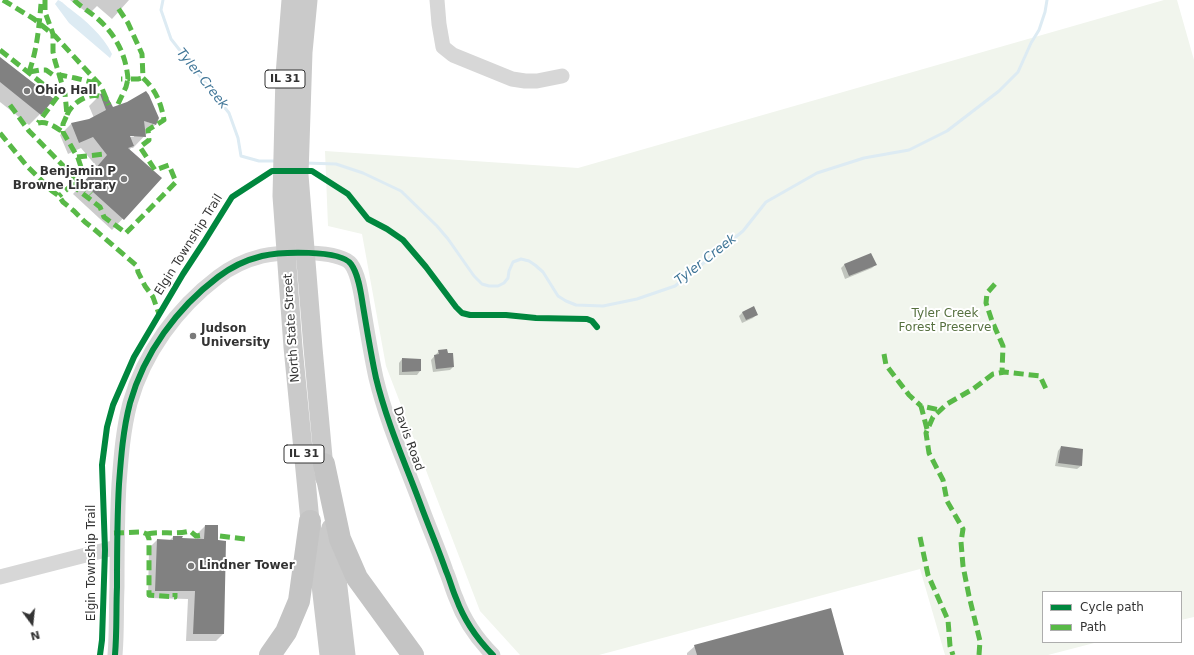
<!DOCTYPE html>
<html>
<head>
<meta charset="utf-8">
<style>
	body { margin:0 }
	#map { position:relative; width:1194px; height:655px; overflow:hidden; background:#fff; font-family:"DejaVu Sans",sans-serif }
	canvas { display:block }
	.legend { position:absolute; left:1042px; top:591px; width:140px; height:52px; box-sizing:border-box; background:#fff; border:1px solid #adadad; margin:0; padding:5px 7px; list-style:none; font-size:12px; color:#333 }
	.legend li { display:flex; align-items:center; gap:8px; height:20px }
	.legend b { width:20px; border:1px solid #adadad }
	.north { position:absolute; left:12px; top:603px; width:40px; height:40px; -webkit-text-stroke:3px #fff; paint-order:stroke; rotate:165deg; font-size:11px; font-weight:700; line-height:16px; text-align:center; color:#333 }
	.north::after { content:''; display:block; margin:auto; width:14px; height:18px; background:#333; clip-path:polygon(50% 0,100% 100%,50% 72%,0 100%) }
</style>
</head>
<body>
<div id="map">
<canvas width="1194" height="655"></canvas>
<ul class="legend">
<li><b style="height:5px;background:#00873e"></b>Cycle path</li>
<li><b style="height:5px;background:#58b947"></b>Path</li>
</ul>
<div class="north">N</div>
</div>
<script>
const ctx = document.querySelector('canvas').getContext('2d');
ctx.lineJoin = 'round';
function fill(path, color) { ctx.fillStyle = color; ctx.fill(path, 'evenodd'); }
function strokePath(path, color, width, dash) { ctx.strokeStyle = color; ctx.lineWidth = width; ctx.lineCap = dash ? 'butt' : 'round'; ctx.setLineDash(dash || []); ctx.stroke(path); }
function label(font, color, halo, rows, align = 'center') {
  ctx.font = font + ' "DejaVu Sans",sans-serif'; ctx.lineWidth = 4; ctx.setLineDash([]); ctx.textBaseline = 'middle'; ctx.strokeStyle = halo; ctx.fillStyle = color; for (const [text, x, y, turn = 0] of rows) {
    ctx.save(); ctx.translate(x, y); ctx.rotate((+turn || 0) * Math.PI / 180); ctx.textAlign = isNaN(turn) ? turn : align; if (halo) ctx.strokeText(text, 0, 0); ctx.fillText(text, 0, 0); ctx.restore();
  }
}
const green = new Path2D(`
	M 1164,0 L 1177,0 L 1194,60 L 1194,617 L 1181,620 L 1181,592 L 1043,592 L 1043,642 L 1098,642 L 1048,655 L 945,655 L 920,569 L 599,655 L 520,655 L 480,611 L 386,366 L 362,234 L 328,226 L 325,151 L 578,168 Z`);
const water = new Path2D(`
	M 58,0 C 63,2 65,5 69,8 C 85,20 103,35 112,54 L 110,58 L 69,23 L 55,4 Z`);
const shadow = new Path2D(`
	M 70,0 L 129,0 L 112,19 L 97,6 L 89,14 Z
	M 0,58 L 40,114 L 29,125 L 0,102 Z
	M 104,93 L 113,108 L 155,125 L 133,148 L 131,148 L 129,150 L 160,179 L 112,230 L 73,194 L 97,167 L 81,148 L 68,154 L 60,135 L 71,124 L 89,120 L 94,118 L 89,106 L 100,95 ZM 125,135 L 134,135 L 134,137 L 125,137 Z
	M 844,265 L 875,265 L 872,268 L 845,279 L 841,268 Z
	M 753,308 L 757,314 L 753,318 L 742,323 L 739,316 L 742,313 Z
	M 439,351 L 453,367 L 450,370 L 433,372 L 431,360 Z
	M 402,359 L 420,371 L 417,375 L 399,375 L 399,363 Z
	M 1061,447 L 1081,466 L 1077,469 L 1055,466 L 1058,451 Z
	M 205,526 L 217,541 L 223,634 L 216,641 L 186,641 L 188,599 L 148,598 L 149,548 L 157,540 L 169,541 L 173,537 L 181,539 L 197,539 L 198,533 Z
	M 695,646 L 843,655 L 687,655 L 687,653 Z`);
const stream = new Path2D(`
	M 163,0 L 161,10 L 171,39 L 229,113 L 238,138 L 241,156 L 259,161 L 276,161
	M 305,163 L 336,164 L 363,173 L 401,191 L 437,226 L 448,239 L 474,276 L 482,284 L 489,286 L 498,286 L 504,283 L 508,278 L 509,271 L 513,262 L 521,259 L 529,261 L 535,265 L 543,272 L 558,296 L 566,301 L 576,305 L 603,306 L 637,299 L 675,286 L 743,231 L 766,202 L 817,173 L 864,158 L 909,150 L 947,131 L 999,91 L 1018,72 L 1031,43 L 1039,30 L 1045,12 L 1047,0`);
const building = new Path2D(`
	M 0,57 L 54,99 L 41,115 L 0,82 Z
	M 146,91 L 149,95 L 159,118 L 156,125 L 144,121 L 146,137 L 130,136 L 134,146 L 128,148 L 162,178 L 124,220 L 83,183 L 107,155 L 93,137 L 79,143 L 71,123 L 89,119 L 106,110 L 100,94 L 105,92 L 113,107 L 127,102 Z
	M 871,253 L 877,265 L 849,276 L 844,264 Z
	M 754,306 L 758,315 L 746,320 L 742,312 Z
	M 447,349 L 448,353 L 453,353 L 454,367 L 436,369 L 434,355 L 439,354 L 438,350 Z
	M 402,358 L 421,359 L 421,371 L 402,372 Z
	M 1061,446 L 1083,449 L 1082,466 L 1058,463 Z
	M 205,525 L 218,525 L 218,540 L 226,541 L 224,634 L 193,634 L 195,591 L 155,591 L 157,539 L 173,540 L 173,536 L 183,536 L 182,538 L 204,539 Z
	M 831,608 L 844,655 L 697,655 L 694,645 Z`);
const minor = new Path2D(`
	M 437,0 L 439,24 L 443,47 L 453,55 L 512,79 L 525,81 L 537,81 L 562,76
	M 0,577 L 117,547
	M 115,655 C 117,632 116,609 117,587 C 117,553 117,519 119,484 C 121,457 123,430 130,403 C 144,353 177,308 218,277 C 231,267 246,260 262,256 C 279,252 340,249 351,264 C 359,275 361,294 363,306 C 367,330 371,355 376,378 C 386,420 405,463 420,503 C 428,525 438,548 446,571 C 450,580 452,589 456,598 C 464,620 477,639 493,655`);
const major = new Path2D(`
	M 291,0 L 285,75 L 282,196 L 293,347 L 310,521 L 317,550 L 329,655
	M 308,0 L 303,52 L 299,175 L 313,348 L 325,479
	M 331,528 L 346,655`);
const highway = new Path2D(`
	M 324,464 L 340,539 L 357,578 L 413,655
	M 270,655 L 286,632 L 299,601 L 310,521`);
const quiet = new Path2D(`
	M 3,0 L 34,19 L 55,36 L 101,86 L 109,105
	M 45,0 L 45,12 L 53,34 L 53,52 L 55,61 L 65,94 L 67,115 L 63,124 L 63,132 L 78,158 L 81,167 L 79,177 L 73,184 L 59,196
	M 74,0 C 81,7 90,12 98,19 C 116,35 126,55 128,79 L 121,79
	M 0,50 L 58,96 L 38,123
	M 29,72 L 40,70 L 46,70 L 53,75 L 60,75 L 75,78 L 91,82 L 98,85
	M 29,72 C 37,50 39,27 41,4
	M 118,104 L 126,87 L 128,79 L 138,79 L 143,78
	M 10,105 L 29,131 L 91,194
	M 67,115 C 71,104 87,93 99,96 C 102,97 105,99 108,100
	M 38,123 C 48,121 55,127 63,132
	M 0,133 L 26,165 L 52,191 L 59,196 L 63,202 L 74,211 L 85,222 L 94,229 L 137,266 L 138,272 L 145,286 L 153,297 L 159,314
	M 77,157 L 105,154
	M 74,182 L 78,190 L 100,207 L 104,217 L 126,233 L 176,182 L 169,165 L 155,170 L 140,147 L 149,140 L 148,130 L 164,120 C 161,103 156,90 143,78 L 142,54 L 128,23 L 118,8 L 118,4
	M 995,284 L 987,293 L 986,303 L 992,321 L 1003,346 L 1002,372
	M 884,354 L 886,365 L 909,395 L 921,406
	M 927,429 L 921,406 L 940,410
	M 114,533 L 142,532 L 147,534 L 149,539 L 149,595 L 175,597 L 175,593
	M 147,534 C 161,531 176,535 190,531 L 196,536 L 203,535
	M 220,536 L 245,539
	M 920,537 L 928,575 L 948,620 L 950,646 L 953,655
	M 979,655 L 980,641 L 969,596 L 963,566 L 961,542 L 963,529 L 947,501 L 943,480 L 929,453 L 926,433 L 933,417 L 947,404 L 973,389 L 993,374 L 1005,372 L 1040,376 L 1046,389`);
const cycleway = new Path2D(`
	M 100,655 L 102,640 L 105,550 L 102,465 L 107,427 L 113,405 L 134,357 L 183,274 L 204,242 L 232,197 L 272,171 L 312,171 L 348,194 L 368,219 L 387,229 L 403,240 L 426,267 L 456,307 L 462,313 L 470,315 L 506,315 L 536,318 L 587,319 L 592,321 L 597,327
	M 115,655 C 117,632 116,609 117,587 C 117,553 117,519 119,484 C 121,457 123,430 130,403 C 144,353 177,308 218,277 C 231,267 246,260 262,256 C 279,252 340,249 351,264 C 359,275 361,294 363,306 C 367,330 371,355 376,378 C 386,420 405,463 420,503 C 428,525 438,548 446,571 C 450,580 452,589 456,598 C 464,620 477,639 493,655`);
const markers = [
	[27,91,4,"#7a7a7a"],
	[124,179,4,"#7a7a7a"],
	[193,336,4,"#7a7a7a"],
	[191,566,4,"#7a7a7a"]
];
const shields = [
	[285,79,40],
	[304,454,40]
];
const shieldNames = [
	["IL 31",285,79],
	["IL 31",304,454]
];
const poiNames = [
	["Ohio Hall",35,91],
	["Benjamin P",116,172,"right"],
	["Browne Library",116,186,"right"],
	["Judson",201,329],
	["University",201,343],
	["Lindner Tower",199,566]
];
const streetNames = [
	["Elgin Township Trail",189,245,-58],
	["North State Street",292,328,-94],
	["Davis Road",408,439,70],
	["Elgin Township Trail",92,563,-90]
];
const parkNames = [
	["Tyler Creek",945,314],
	["Forest Preserve",945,328]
];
const waterNames = [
	["Tyler Creek",202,79,51],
	["Tyler Creek",706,260,-38]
];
fill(green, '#f1f5ed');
fill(water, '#ddebf3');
fill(shadow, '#0003');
strokePath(stream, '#ddebf3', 3);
fill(building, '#818181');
strokePath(minor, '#d7d7d7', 15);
strokePath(major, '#cacaca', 19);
strokePath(highway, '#c4c4c4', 22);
strokePath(quiet, '#58b947', 5, [10, 5]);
strokePath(cycleway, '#00873e', 6);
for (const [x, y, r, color] of markers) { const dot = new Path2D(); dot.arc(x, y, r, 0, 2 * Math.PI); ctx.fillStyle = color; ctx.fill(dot); strokePath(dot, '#fff', 1.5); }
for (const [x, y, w] of shields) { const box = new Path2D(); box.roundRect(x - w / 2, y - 9, w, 18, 3); ctx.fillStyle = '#fff'; ctx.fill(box); strokePath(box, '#333', 1); }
label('bold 11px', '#333', null, shieldNames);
label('bold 12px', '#333', '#fff', poiNames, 'left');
label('12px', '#333', '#fff', streetNames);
label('12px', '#56703f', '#fff', parkNames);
label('italic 13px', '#3f7597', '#fff', waterNames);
</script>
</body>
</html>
